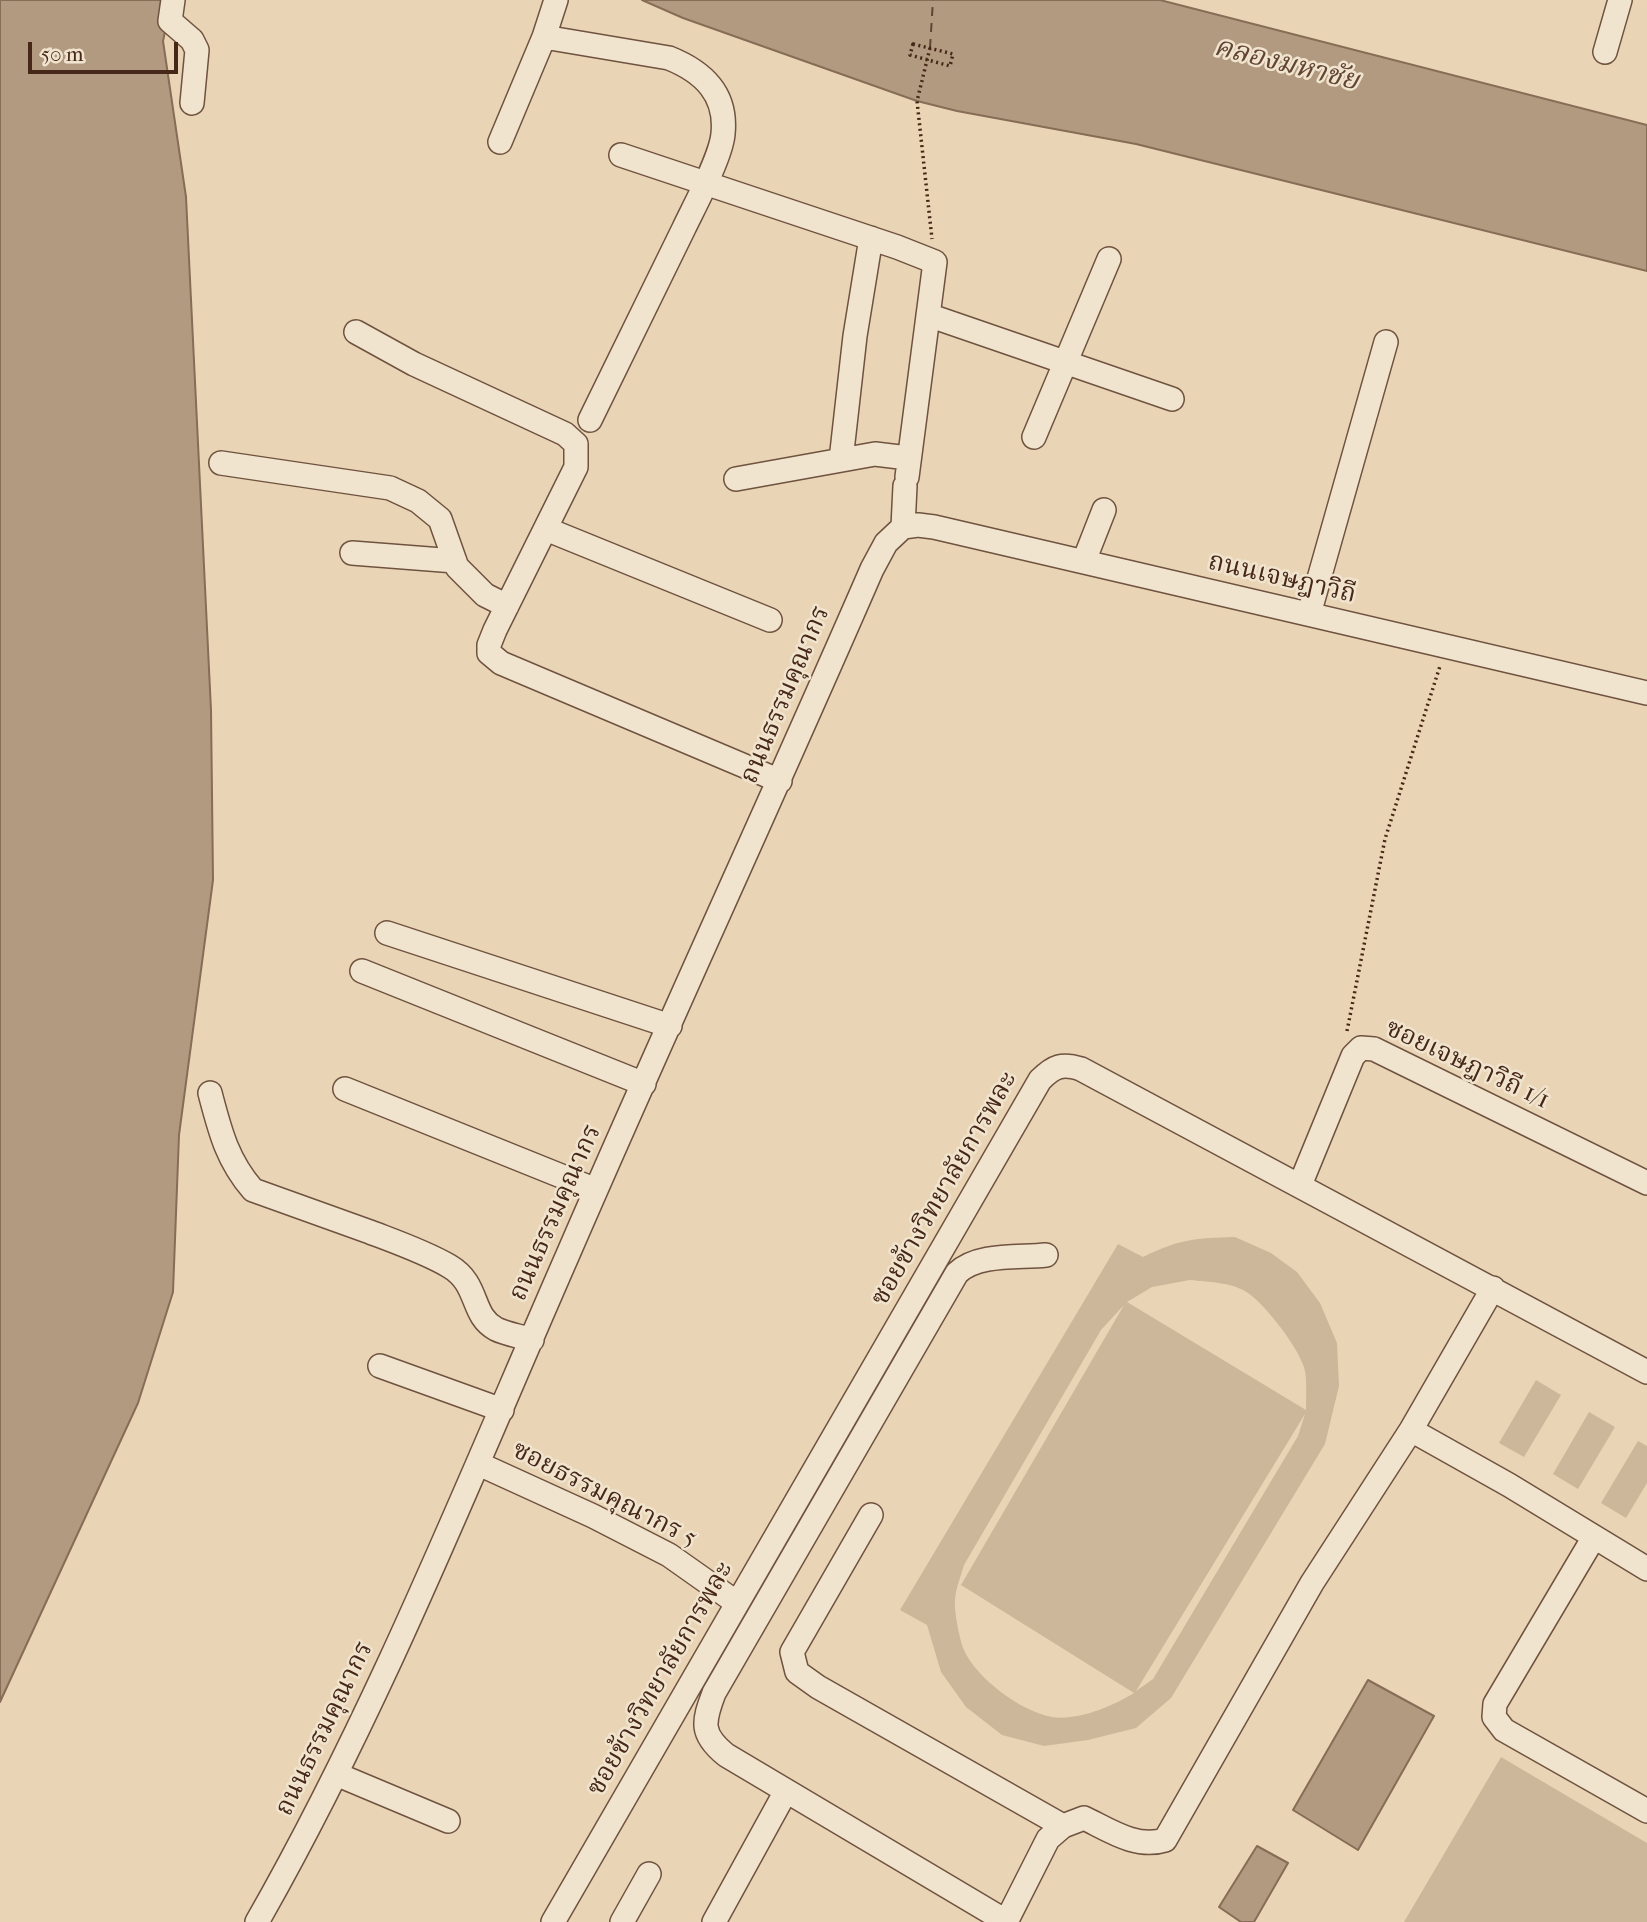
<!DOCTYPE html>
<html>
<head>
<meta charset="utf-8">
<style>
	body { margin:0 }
	#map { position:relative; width:1647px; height:1922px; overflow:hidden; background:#e9d5b5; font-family:"IM FELL French Canon",serif }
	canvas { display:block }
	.scale { position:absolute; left:28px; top:42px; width:150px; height:32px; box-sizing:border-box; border:4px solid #462718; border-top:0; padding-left:9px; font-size:21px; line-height:24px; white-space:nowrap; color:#462718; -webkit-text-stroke:5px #f1e4cf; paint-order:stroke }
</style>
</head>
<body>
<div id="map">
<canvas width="1647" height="1922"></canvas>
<div class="scale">50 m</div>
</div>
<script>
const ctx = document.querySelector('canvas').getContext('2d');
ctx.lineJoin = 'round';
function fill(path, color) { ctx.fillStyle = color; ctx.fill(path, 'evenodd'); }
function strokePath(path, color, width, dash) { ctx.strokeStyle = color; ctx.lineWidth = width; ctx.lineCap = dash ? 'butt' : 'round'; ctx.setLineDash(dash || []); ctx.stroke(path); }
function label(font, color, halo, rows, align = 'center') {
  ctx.font = font + ' "IM FELL French Canon","Noto Serif Thai",serif'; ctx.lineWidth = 5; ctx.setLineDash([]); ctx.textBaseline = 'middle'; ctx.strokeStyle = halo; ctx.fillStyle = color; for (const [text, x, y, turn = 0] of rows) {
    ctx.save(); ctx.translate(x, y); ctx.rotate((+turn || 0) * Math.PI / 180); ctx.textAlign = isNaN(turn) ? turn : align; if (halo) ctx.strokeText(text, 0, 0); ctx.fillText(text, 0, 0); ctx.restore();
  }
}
const green = new Path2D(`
	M 1235,1237 L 1271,1253 L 1297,1272 L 1320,1303 L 1337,1343 L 1339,1386 L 1325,1444 L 1171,1698 L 1136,1728 L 1088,1740 L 1044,1746 L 1002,1735 L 966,1707 L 941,1672 L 927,1625 L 900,1610 L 1118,1244 L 1143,1257 C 1180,1239 1195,1238 1235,1237 ZM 1190,1280 C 1208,1282 1232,1282 1248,1293 C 1266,1305 1301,1351 1305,1371 C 1307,1383 1306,1398 1306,1410 L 1127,1302 L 1152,1287 ZM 1124,1305 L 961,1585 L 1134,1693 C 1113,1706 1078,1721 1052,1717 C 1022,1712 976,1678 964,1650 C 960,1641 954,1611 955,1602 C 955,1590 961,1576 964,1565 L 1101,1330 ZM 1305,1414 L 1298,1436 L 1153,1679 L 1136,1691 Z
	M 1536,1380 L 1561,1395 L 1524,1457 L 1499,1443 Z
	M 1589,1412 L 1615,1427 L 1578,1489 L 1553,1474 Z
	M 1638,1441 L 1647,1446 L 1647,1483 L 1626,1518 L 1601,1503 Z
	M 1501,1757 L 1647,1843 L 1647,1922 L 1404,1922 Z`);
const water = new Path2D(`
	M 0,0 L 172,0 L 163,41 L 186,197 L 211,710 L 213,880 L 179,1135 L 173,1292 L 138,1403 L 0,1702 Z
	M 642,0 L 1160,0 L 1647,125 L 1647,271 L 1136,144 L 957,111 L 917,101 L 683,18 Z
	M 1368,1680 L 1434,1716 L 1358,1850 L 1293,1810 Z
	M 1257,1846 L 1288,1863 L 1254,1922 L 1241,1922 L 1219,1907 Z`);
const ferry = new Path2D(`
	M 930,48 L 933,0`);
const path = new Path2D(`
	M 913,44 L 953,54 L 950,66 L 910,55 Z
	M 930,48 L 917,101 L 932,239
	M 1347,1031 L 1385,839 L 1440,666`);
const minor = new Path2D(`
	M 173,0 L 170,21 L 192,40 L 197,50 L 192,103
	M 544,37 L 556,0
	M 1605,52 L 1620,0
	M 500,142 L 544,37 L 669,58 C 704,72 727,95 723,134 C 721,157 695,205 684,228 C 653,292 622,356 590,420
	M 621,155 L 897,247 L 935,262 L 907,477
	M 928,315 L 1172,399
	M 356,332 L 414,364 L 565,434 L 576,444 L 576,467 L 495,630 L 489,645 L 489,653 L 501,663 L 780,781
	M 1034,437 L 1109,259
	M 841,460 L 855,336 L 871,238
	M 221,463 L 390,488 L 418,501 L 440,519 L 457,567 L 485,595 L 507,606
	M 736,479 L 875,454 L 908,458
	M 903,527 L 918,525 L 934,527 L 1647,693
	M 903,527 L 905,486
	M 546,529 L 770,620
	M 352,553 L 455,561
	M 1084,561 L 1104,510
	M 1309,614 L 1386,342
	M 387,933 L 670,1026
	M 362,971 L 644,1084
	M 345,1089 L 596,1190
	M 210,1093 C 220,1131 227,1160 253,1190 C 292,1204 331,1218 370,1232 C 396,1242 425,1252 449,1266 C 480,1284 470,1315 496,1329 C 506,1334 520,1336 532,1340
	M 1300,1185 L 1353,1056 L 1361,1048 L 1374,1049 L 1647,1183
	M 380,1366 L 502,1410
	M 1411,1430 L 1509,1485 L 1647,1569
	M 479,1464 L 593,1516 L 669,1555 L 737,1603
	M 871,1515 L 792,1652 L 797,1672 L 818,1687 L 1063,1826
	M 1594,1537 L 1495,1704 L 1494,1717 L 1504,1730 L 1647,1811
	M 336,1774 L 448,1821
	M 257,1922 C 379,1708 470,1478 569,1252 C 668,1023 773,797 872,569 L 886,543 L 903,527
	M 553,1922 L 1040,1080 C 1054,1066 1062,1063 1081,1069 L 1647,1372
	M 622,1922 L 649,1874
	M 714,1922 L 786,1791
	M 1006,1922 L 1048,1839 L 1063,1826 L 1084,1818 C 1109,1830 1136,1849 1165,1840 L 1312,1583 L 1411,1430 L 1493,1288
	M 1007,1922 L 726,1755 C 700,1734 703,1722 714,1693 L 957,1273 C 978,1253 1018,1258 1046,1255`);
const streetNames = [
	["ถนนเจษฎาวิถี",1282,579,13],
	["ถนนธรรมคุณากร",786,695,-67],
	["ซอยเจษฎาวิถี 1/1",1467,1065,25],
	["ซอยข้างวิทยาลัยการพละ",945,1189,-60],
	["ถนนธรรมคุณากร",556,1213,-66],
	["ซอยธรรมคุณากร 5",604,1495,27],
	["ซอยข้างวิทยาลัยการพละ",661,1679,-60],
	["ถนนธรรมคุณากร",325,1729,-64]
];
const waterNames = [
	["คลองมหาชัย",1286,65,14]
];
fill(green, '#cdb79a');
fill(water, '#b29a80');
strokePath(water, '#876c56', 2);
strokePath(ferry, '#614432', 2, [9, 7]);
strokePath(minor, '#6f523f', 26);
strokePath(path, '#462718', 3.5, [2, 3.5]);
strokePath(minor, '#f1e4cf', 23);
label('26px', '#462718', '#f1e4cf', streetNames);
label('italic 28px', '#614432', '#f1e4cf', waterNames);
</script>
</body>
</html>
